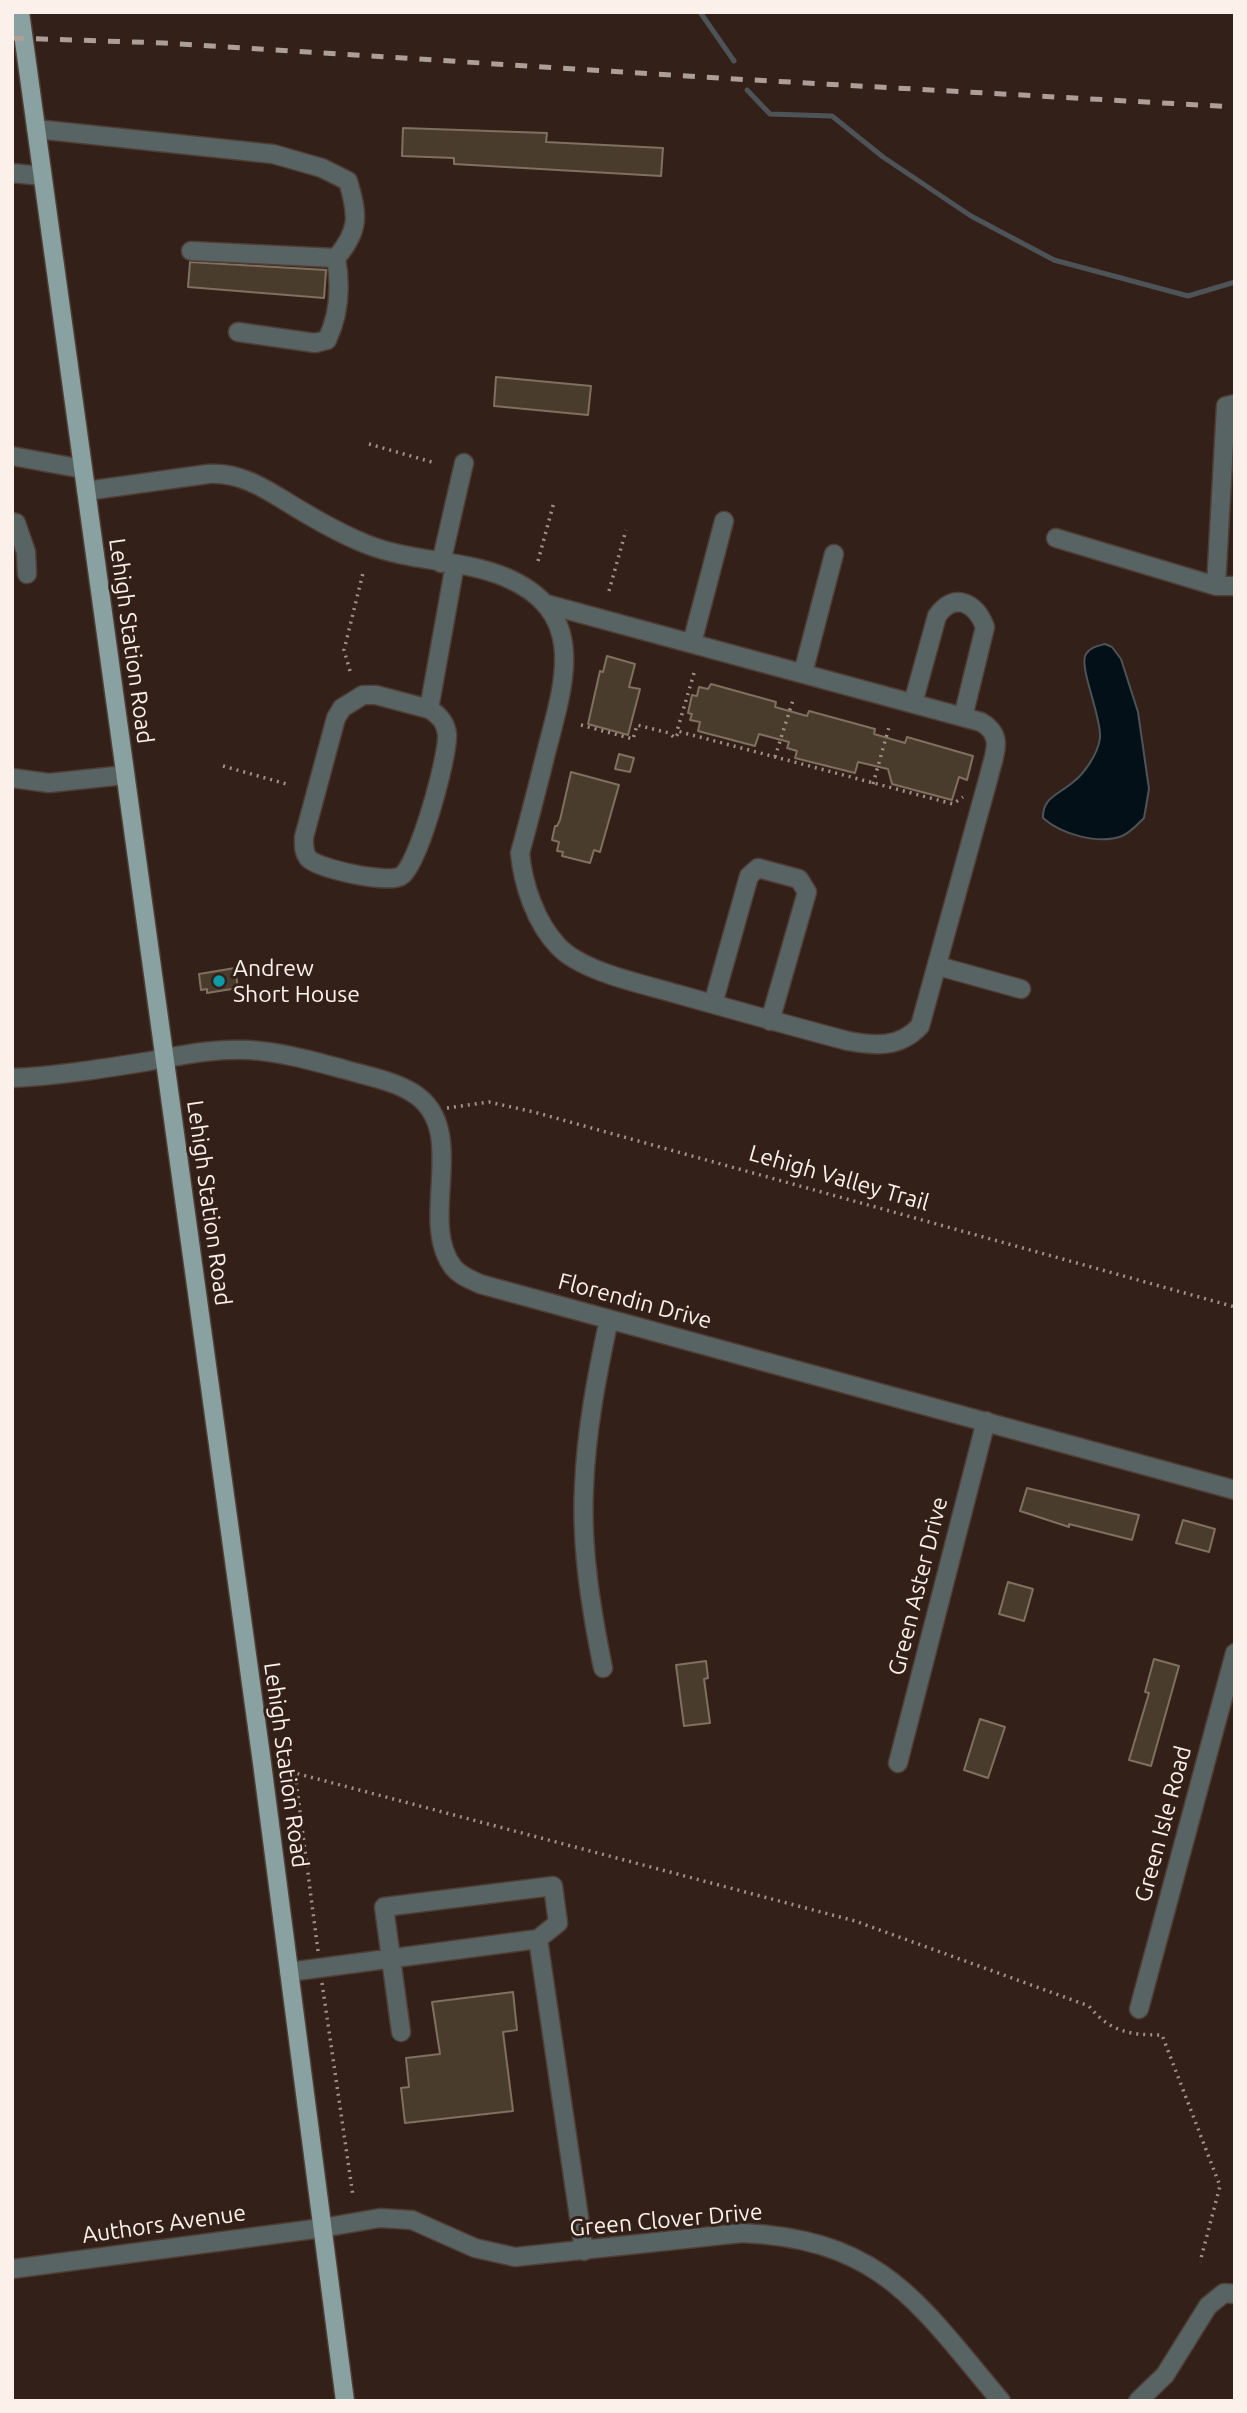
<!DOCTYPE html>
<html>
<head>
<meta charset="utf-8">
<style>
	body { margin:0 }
	#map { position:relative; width:1247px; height:2413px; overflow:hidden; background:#332119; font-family:Ubuntu,sans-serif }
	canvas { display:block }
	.frame { position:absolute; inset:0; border:14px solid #fcf0ea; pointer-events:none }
</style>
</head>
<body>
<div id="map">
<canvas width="1247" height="2413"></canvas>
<div class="frame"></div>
</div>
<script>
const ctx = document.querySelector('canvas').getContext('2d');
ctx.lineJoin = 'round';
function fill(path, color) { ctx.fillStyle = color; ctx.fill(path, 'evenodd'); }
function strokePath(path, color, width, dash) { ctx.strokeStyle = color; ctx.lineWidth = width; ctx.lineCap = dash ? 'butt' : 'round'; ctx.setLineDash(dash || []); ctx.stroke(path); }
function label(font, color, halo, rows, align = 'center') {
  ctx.font = font + ' Ubuntu,sans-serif'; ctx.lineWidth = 6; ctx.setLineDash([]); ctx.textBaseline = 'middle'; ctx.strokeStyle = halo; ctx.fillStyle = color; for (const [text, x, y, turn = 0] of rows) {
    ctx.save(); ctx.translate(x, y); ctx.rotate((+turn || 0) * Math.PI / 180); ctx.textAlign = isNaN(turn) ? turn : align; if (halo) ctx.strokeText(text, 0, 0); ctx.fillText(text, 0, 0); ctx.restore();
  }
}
const water = new Path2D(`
	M 1105,644 L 1112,647 L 1121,659 L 1138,712 L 1149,789 L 1144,818 C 1137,825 1131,832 1122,836 C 1098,845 1061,834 1043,818 C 1042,798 1059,794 1072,783 C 1084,774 1098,754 1100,738 C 1102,717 1078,666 1086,654 C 1090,647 1098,646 1105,644 Z`);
const stream = new Path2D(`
	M 700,12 L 734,61
	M 747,90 L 770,114 L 832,116 L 883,157 L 971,216 L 1054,260 L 1188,296 L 1235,282`);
const building = new Path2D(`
	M 403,128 L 547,133 L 546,142 L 663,148 L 661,176 L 454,164 L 454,158 L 402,156 Z
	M 190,262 L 326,270 L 324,298 L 188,287 Z
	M 496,377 L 591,386 L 588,415 L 494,406 Z
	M 607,656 L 635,664 L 629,687 L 640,689 L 628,735 L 588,724 L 600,671 L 603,672 Z
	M 711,684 L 776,702 L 775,707 L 807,716 L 809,711 L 875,729 L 874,734 L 905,743 L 907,737 L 973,756 L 967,780 L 959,777 L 952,800 L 892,784 L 888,769 L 858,762 L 855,773 L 795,758 L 797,751 L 787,748 L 789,742 L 759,734 L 755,746 L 698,731 L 700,722 L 690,720 L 692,714 L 688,713 L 692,695 L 697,696 L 699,687 L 708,689 Z
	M 619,754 L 634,758 L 630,772 L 615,769 Z
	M 571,772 L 619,785 L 600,852 L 594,850 L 590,863 L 562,856 L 563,852 L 557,851 L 559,842 L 552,840 L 555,826 L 557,826 L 560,820 Z
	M 235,968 L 238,988 L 207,993 L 207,989 L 201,990 L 199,974 Z
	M 1027,1488 L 1139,1515 L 1132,1540 L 1069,1524 L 1069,1527 L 1020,1511 Z
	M 1183,1520 L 1215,1529 L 1209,1552 L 1176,1543 Z
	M 1008,1582 L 1033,1589 L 1024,1621 L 999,1614 Z
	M 1154,1659 L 1179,1666 L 1151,1766 L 1129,1760 L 1149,1693 L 1145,1692 Z
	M 706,1661 L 708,1678 L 704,1679 L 710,1723 L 684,1726 L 676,1665 Z
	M 980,1719 L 1005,1727 L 988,1778 L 964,1770 Z
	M 513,1992 L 517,2030 L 503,2032 L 513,2111 L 405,2123 L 401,2088 L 409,2087 L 406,2058 L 440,2054 L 432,2002 Z`);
const path = new Path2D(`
	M 369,444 L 435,463
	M 538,561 L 554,502
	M 609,591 L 626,530
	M 350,671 L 344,650 L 363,573
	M 694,673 L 677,731 L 953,804 L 963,797
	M 581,725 L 633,739 L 637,725 L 669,733 L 675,738 L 679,732
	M 775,757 L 793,700
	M 223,766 L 290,785
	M 873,784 L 889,727
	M 447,1108 L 489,1102 L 534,1112 L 1235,1307
	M 318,1951 L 295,1773 L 855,1921 L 1089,2006 C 1110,2032 1130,2035 1162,2035 L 1220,2186 L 1200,2262
	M 322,1983 L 353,2196`);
const minor = new Path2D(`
	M 36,129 L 273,154 L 322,168 L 348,181 C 358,215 360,230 336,258 L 191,251
	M 12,173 L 42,176
	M 238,332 L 315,343 L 327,340 C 340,313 341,286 336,258
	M 1235,404 L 1226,406 L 1216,586 L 1235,586
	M 12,456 L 83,469
	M 86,491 L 208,474 C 242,472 267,490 295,507 C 318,521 341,534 366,544 C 410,562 461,559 505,577 C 586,611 566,677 548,745 C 539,781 530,817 520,853 C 523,885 536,923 558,946 C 582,972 643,984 677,994 C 734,1010 791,1026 848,1041 C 875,1046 900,1048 920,1026 L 989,776 C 994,754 1005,736 981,722 L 546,604
	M 12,522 L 16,523 L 26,552 L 27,574
	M 1056,538 L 1216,586
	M 441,563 L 464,463
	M 692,643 L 724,521
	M 803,673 L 834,554
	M 363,695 L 376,695 L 429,709 C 438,714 446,723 447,734 C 449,754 418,867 401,876 C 388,884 318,869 308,858 C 303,851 304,845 304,837 L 336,718 L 342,708 Z
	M 913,703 L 937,616 C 954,591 976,603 985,627 L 963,717
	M 429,709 L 455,564
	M 12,778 L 49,783 L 125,775
	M 938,966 L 1021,989
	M 713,1004 L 749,876 L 758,868 L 799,879 L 807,892 L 770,1021
	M 12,1078 C 56,1076 100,1069 144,1062 C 179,1056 213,1048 249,1050 C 281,1052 313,1061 343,1069 C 366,1076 392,1080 413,1093 C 471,1129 417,1220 453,1267 C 460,1276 470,1279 480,1284 L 1235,1490
	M 603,1668 C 591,1609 581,1548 584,1488 C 586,1431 597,1375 609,1319
	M 898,1763 L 986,1421
	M 289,1972 L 538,1939 L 584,2251
	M 1139,2009 L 1235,1653
	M 401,2032 L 384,1907 L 553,1886 L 558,1923 L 538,1939
	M 12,2269 L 322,2228 L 380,2218 L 412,2220 L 475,2248 L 515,2257 L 742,2233 C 882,2239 918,2303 1001,2401
	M 1138,2401 L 1165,2375 L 1208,2306 L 1224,2293 L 1235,2294`);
const major = new Path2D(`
	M 20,12 L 262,1763 L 345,2401`);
const rail = new Path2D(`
	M 12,38 L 164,43 L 735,79 L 1235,107`);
const markers = [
	[219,981,7,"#0f9aa8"]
];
const streetNames = [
	["Lehigh Station Road",131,641,82],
	["Lehigh Valley Trail",839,1178,16],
	["Lehigh Station Road",209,1203,82],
	["Florendin Drive",635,1301,15],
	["Green Aster Drive",918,1586,-76],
	["Lehigh Station Road",286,1765,82],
	["Green Isle Road",1163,1824,-75],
	["Green Clover Drive",666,2220,-5],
	["Authors Avenue",164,2224,-8]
];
const poiNames = [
	["Andrew",233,968],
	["Short House",233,994]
];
fill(water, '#041018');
strokePath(water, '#4e5357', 2);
strokePath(stream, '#4e5357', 5);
fill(building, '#4a3c2c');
strokePath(building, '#7f705f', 2);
strokePath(minor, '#4f3e36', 21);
strokePath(major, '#4f3e36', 21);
strokePath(path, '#a0918a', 3.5, [2, 5]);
strokePath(minor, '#586363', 18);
strokePath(major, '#89a1a0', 18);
strokePath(rail, '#ad9e98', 5, [12, 12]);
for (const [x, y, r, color] of markers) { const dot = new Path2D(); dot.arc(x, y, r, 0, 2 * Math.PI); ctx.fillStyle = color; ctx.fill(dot); strokePath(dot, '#332119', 2.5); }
label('23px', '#fcf0ea', '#332119', streetNames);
label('23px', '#fcf0ea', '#332119', poiNames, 'left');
</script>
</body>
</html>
